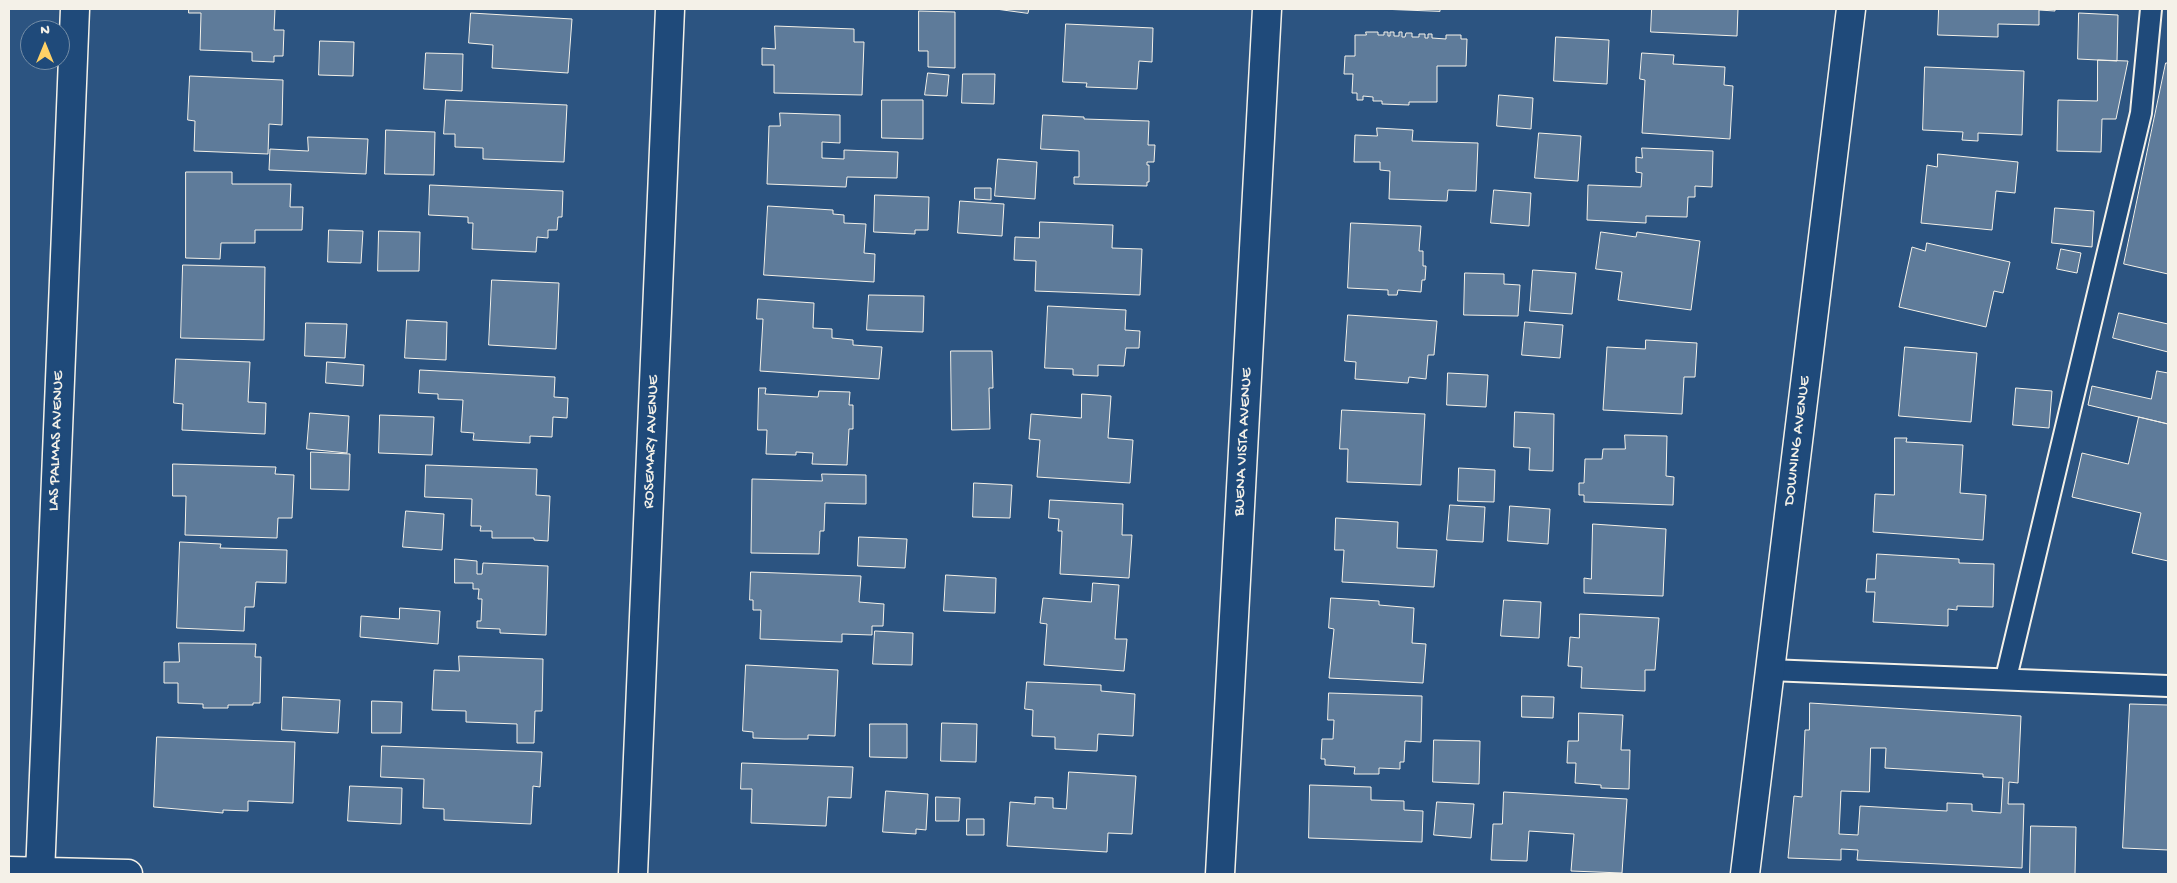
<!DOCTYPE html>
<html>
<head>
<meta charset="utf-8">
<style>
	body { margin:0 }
	#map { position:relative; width:2177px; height:883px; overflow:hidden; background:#2c5481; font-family:"Gochi Hand",sans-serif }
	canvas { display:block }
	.frame { position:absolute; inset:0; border:10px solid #f4f1e8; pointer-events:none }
	.north { position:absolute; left:20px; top:20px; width:50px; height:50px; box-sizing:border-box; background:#1f4a7a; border:1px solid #748da6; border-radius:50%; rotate:0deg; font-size:14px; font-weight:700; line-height:20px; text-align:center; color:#f4f1e8 }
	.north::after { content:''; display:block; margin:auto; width:18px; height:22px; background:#ffd166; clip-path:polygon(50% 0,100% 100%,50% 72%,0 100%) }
</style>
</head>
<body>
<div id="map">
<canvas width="2177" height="883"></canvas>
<div class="frame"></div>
<div class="north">N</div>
</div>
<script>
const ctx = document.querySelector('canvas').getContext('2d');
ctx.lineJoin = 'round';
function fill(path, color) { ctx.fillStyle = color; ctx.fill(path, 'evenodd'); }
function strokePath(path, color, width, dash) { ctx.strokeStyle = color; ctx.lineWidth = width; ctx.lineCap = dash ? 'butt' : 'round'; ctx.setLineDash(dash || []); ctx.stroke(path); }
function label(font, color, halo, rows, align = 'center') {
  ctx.font = font + ' "Gochi Hand",sans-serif'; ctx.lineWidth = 4; ctx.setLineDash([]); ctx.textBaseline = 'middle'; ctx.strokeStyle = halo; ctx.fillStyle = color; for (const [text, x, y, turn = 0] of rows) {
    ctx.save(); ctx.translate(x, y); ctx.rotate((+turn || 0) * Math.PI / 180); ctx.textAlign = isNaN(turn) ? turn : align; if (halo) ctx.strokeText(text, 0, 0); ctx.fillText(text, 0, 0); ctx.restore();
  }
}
const building = new Path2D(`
	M 189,9 L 275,9 L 274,30 L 284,30 L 283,56 L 274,56 L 274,62 L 252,61 L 252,52 L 200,50 L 201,13 L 189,13 Z
	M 996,9 L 1029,9 L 1028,13 Z
	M 1380,9 L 1440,9 L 1440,11 Z
	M 1652,9 L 1738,9 L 1737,36 L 1651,32 Z
	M 1939,9 L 2055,9 L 2055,11 L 2039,10 L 2039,25 L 1998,24 L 1998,37 L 1938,35 Z
	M 919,11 L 955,12 L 955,68 L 928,67 L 928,51 L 919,51 Z
	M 471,13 L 572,19 L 568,73 L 492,68 L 493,45 L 469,43 Z
	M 2079,13 L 2118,15 L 2117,61 L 2078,59 Z
	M 1066,24 L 1153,28 L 1152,62 L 1139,61 L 1137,89 L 1086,87 L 1087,83 L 1063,82 Z
	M 775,26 L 854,29 L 854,42 L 864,42 L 862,95 L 774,93 L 774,65 L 762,65 L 762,48 L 775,49 Z
	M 1366,32 L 1378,32 L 1378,35 L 1384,35 L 1384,32 L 1388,32 L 1388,36 L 1390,36 L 1390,32 L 1394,32 L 1394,36 L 1399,36 L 1399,32 L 1402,32 L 1402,37 L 1405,37 L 1406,33 L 1412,33 L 1412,37 L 1419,37 L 1419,34 L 1425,34 L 1425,38 L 1428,38 L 1428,34 L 1432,34 L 1432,38 L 1446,39 L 1446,35 L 1461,35 L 1461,39 L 1467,39 L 1466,66 L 1437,66 L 1437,102 L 1409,102 L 1409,105 L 1382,104 L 1382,101 L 1373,101 L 1373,97 L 1363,96 L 1363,100 L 1357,100 L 1357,93 L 1352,93 L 1353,74 L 1344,74 L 1345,56 L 1355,56 L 1355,35 L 1366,35 Z
	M 1556,37 L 1609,40 L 1607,84 L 1554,81 Z
	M 320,41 L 354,42 L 353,76 L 319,75 Z
	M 426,53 L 463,54 L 462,91 L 424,89 Z
	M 1642,53 L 1674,55 L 1673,64 L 1725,67 L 1724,85 L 1733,86 L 1730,139 L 1642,133 L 1645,80 L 1640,79 Z
	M 2098,60 L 2128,61 L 2116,119 L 2102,119 L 2101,152 L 2057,151 L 2058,100 L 2097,101 Z
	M 2166,63 L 2168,63 L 2168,274 L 2124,264 Z
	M 1925,67 L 2024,71 L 2022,135 L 1978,133 L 1978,141 L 1962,140 L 1963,132 L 1923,130 Z
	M 928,73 L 949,75 L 947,96 L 925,95 Z
	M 963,74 L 995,74 L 994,104 L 962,103 Z
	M 190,76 L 283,80 L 282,125 L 269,124 L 268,154 L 194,151 L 195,121 L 188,120 Z
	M 1499,95 L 1533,98 L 1531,129 L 1497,126 Z
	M 446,100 L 567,105 L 564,162 L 483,159 L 483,148 L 455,147 L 455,134 L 444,134 Z
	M 882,100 L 923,100 L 923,139 L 882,138 Z
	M 780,113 L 840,115 L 840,143 L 822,142 L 822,158 L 844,159 L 844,150 L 898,152 L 897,178 L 847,177 L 846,187 L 767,184 L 769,126 L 780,126 Z
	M 1043,115 L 1084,117 L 1084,119 L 1149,121 L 1148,145 L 1155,145 L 1154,162 L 1147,162 L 1147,165 L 1149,165 L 1149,182 L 1147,182 L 1147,186 L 1074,184 L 1074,177 L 1079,177 L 1079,151 L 1041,149 Z
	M 1377,128 L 1413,130 L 1412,141 L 1478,143 L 1476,191 L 1448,190 L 1447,201 L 1389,199 L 1390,171 L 1380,170 L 1380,162 L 1354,162 L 1355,135 L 1377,136 Z
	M 386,130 L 435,132 L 434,175 L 385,174 Z
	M 1539,133 L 1581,136 L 1578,181 L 1535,178 Z
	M 308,137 L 368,139 L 366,174 L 269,170 L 270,149 L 308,151 Z
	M 1642,148 L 1713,151 L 1712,187 L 1695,186 L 1695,197 L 1688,197 L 1687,217 L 1646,216 L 1646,223 L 1587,220 L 1588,185 L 1641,187 L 1642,173 L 1636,172 L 1636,157 L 1642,158 Z
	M 1938,154 L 2018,162 L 2015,193 L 1996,191 L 1992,230 L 1921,223 L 1927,165 L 1937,167 Z
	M 998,159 L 1037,162 L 1035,199 L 995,196 Z
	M 186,172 L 232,172 L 232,184 L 291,184 L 290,207 L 303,207 L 302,230 L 255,230 L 255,243 L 221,243 L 220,259 L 186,258 Z
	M 430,185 L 563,191 L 562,217 L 558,217 L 557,230 L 548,230 L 548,238 L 537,237 L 536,252 L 472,249 L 473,223 L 468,223 L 468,217 L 429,215 Z
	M 975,188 L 991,188 L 991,200 L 975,199 Z
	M 1494,190 L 1531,193 L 1529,226 L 1491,223 Z
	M 875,195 L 929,197 L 928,230 L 915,230 L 915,234 L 874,232 Z
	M 960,201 L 1004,204 L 1002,236 L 958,233 Z
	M 768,206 L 833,210 L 833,214 L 844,215 L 844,223 L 866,224 L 864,253 L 875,254 L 874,282 L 764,275 Z
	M 2055,208 L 2094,211 L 2092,247 L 2052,243 Z
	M 1040,222 L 1113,225 L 1112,248 L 1142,249 L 1140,295 L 1035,291 L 1036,261 L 1014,260 L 1015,237 L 1039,238 Z
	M 1351,223 L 1421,226 L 1419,251 L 1423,251 L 1423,266 L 1426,266 L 1425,280 L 1422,280 L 1421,292 L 1398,290 L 1397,295 L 1388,295 L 1388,290 L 1348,288 Z
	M 329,230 L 363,231 L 361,263 L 328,262 Z
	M 379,231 L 420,232 L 419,271 L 378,271 Z
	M 1601,232 L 1636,237 L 1637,232 L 1700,241 L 1691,310 L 1618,300 L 1622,272 L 1596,269 Z
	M 1927,243 L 2010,262 L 2003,293 L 1994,291 L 1986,327 L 1899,307 L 1912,247 L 1925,251 Z
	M 2061,249 L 2081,253 L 2077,273 L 2057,269 Z
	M 183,265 L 265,267 L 264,340 L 181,338 Z
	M 1533,270 L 1576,273 L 1572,314 L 1530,311 Z
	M 1465,273 L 1504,274 L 1504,284 L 1520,285 L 1518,316 L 1464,315 Z
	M 492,280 L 559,283 L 556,349 L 489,345 Z
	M 869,295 L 924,296 L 923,332 L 867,330 Z
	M 758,299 L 814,303 L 813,328 L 832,329 L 832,338 L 853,340 L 853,345 L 882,347 L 879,379 L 760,371 L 763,319 L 757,319 Z
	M 1048,306 L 1126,310 L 1125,330 L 1140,331 L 1139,348 L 1126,348 L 1124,366 L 1098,365 L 1098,376 L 1073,375 L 1073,369 L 1045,368 Z
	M 2119,313 L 2168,324 L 2168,352 L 2113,338 Z
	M 1348,315 L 1437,321 L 1434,355 L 1428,355 L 1426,379 L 1409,377 L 1408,383 L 1355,379 L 1356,362 L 1345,361 Z
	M 407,320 L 447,322 L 446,360 L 405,358 Z
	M 1525,322 L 1563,325 L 1560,358 L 1522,355 Z
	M 306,323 L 347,324 L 345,358 L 305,356 Z
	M 1646,340 L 1697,343 L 1695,377 L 1684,377 L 1682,414 L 1603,410 L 1607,347 L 1645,349 Z
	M 1905,347 L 1977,353 L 1971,422 L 1899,416 Z
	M 951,351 L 992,351 L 993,388 L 989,388 L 990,429 L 952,430 Z
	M 176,359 L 250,362 L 248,402 L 266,403 L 265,434 L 182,430 L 183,404 L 174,403 Z
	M 327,362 L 364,365 L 363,386 L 326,383 Z
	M 420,370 L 555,377 L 554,397 L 568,398 L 567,418 L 553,417 L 552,437 L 530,436 L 530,443 L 473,440 L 474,433 L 461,432 L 463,400 L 438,399 L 438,394 L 419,393 Z
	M 2157,371 L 2168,373 L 2168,424 L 2088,405 L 2092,386 L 2151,399 Z
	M 1448,373 L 1488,375 L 1486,407 L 1447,405 Z
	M 759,388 L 766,388 L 765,394 L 818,397 L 819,391 L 850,392 L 849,405 L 853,405 L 853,429 L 849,429 L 847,465 L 812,464 L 813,453 L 796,452 L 796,455 L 766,454 L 767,430 L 758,430 Z
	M 2016,388 L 2052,391 L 2049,428 L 2013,425 Z
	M 1082,394 L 1111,396 L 1108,438 L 1133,440 L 1130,483 L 1037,477 L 1040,440 L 1029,439 L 1031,414 L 1081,418 Z
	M 1342,410 L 1425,414 L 1421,485 L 1347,482 L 1348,449 L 1340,449 Z
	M 1515,412 L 1554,414 L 1553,471 L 1529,470 L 1530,448 L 1514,447 Z
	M 310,413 L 349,416 L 347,453 L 307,449 Z
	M 380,415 L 434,417 L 432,455 L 379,453 Z
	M 2139,417 L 2168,424 L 2168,561 L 2132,553 L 2141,513 L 2072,497 L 2082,453 L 2128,464 Z
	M 1625,435 L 1667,436 L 1666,476 L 1674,477 L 1673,505 L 1584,502 L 1584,495 L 1579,495 L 1579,483 L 1584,483 L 1585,459 L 1602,459 L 1603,449 L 1625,449 Z
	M 1895,438 L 1907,438 L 1906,442 L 1963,445 L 1960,493 L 1986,495 L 1983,540 L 1873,532 L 1875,494 L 1894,495 Z
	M 311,452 L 350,454 L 349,490 L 311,489 Z
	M 173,464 L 276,467 L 275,474 L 294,475 L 292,518 L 278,518 L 277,538 L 185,535 L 186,496 L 173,496 Z
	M 426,465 L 537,469 L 536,495 L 550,496 L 548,541 L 534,540 L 534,538 L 492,538 L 492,531 L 480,531 L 481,526 L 471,526 L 472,499 L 425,497 Z
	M 1459,468 L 1495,470 L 1494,502 L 1458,501 Z
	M 822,474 L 866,475 L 866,504 L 825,503 L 824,531 L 820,531 L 819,554 L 751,553 L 752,479 L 822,481 Z
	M 974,483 L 1012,485 L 1010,518 L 973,517 Z
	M 1050,500 L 1123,504 L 1122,535 L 1132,535 L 1129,578 L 1060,574 L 1062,531 L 1058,531 L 1059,519 L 1049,518 Z
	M 1450,505 L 1485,507 L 1483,542 L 1447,540 Z
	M 1510,506 L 1550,509 L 1548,544 L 1508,541 Z
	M 406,511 L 444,514 L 442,550 L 403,547 Z
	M 1336,518 L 1398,522 L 1397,548 L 1437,550 L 1434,587 L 1342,582 L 1344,550 L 1335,550 Z
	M 1593,524 L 1666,529 L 1663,596 L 1584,593 L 1584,578 L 1591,579 Z
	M 859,537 L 907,539 L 905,568 L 858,566 Z
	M 180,542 L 221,544 L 220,548 L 287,550 L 286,583 L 256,582 L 254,607 L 245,607 L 244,631 L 177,628 Z
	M 1877,554 L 1959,559 L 1959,563 L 1994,564 L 1993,607 L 1957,606 L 1957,610 L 1948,609 L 1948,626 L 1873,622 L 1875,592 L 1866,592 L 1867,579 L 1875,579 Z
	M 455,559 L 477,561 L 477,574 L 482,574 L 483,563 L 548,566 L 546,635 L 500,633 L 500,629 L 477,628 L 477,621 L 481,621 L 482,599 L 478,599 L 479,589 L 473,589 L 473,583 L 455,583 Z
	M 751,572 L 861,576 L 859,602 L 884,604 L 883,626 L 872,626 L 872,635 L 842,634 L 842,642 L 760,639 L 761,610 L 753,610 L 753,600 L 750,600 Z
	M 946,575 L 996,578 L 995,613 L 944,611 Z
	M 1093,583 L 1119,585 L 1115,639 L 1127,639 L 1124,671 L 1044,665 L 1047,624 L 1040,623 L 1043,598 L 1091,602 Z
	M 1331,598 L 1379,601 L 1379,605 L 1414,608 L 1412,643 L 1426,644 L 1423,683 L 1329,678 L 1334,629 L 1329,628 Z
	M 1504,600 L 1541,602 L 1539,638 L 1501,636 Z
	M 400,608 L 440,611 L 438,644 L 360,637 L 361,616 L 399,619 Z
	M 1580,614 L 1659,618 L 1655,670 L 1645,670 L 1645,691 L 1581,688 L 1582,667 L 1568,666 L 1570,637 L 1579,638 Z
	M 875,631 L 913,633 L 912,665 L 873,664 Z
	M 179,643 L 256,644 L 255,657 L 261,657 L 260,703 L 253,703 L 253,705 L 228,705 L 228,708 L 203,708 L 203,704 L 178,703 L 178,683 L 164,683 L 164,662 L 179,662 Z
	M 459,656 L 543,659 L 542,711 L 535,711 L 534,743 L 517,743 L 517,724 L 466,722 L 466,711 L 432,710 L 434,670 L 459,671 Z
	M 746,665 L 838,670 L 835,736 L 808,735 L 808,739 L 784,739 L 753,738 L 753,732 L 743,731 Z
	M 1027,682 L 1101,685 L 1101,691 L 1135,694 L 1133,736 L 1098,734 L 1097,751 L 1055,749 L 1055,737 L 1032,736 L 1033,710 L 1025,709 Z
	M 1329,693 L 1422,696 L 1421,742 L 1405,741 L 1404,762 L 1400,762 L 1400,769 L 1379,768 L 1379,774 L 1354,774 L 1355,767 L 1325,765 L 1325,759 L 1321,759 L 1322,739 L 1333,739 L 1334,720 L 1328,720 Z
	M 1522,696 L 1554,697 L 1553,718 L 1522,717 Z
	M 283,697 L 340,700 L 338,733 L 282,730 Z
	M 372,701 L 402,702 L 401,733 L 372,733 Z
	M 1810,703 L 2021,716 L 2018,783 L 2009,782 L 2008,804 L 2024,804 L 2022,868 L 1857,860 L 1858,850 L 1841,849 L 1841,860 L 1788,858 L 1794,796 L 1802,797 L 1805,730 L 1809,730 ZM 1871,748 L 1886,748 L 1885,768 L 1983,774 L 1983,777 L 2003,778 L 2001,813 L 1972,811 L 1972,804 L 1947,803 L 1947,811 L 1860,806 L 1858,835 L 1839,834 L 1841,791 L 1869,792 Z
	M 2130,704 L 2168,705 L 2168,850 L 2123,848 Z
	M 1579,713 L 1623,715 L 1621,750 L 1630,750 L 1629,789 L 1601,788 L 1601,785 L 1575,783 L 1576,763 L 1567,763 L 1568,741 L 1578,741 Z
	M 942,723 L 977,724 L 976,762 L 941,761 Z
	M 870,724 L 907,724 L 907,758 L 870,757 Z
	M 157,737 L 295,742 L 293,803 L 248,801 L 248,811 L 223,810 L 223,813 L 154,807 Z
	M 1434,740 L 1480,741 L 1479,784 L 1433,782 Z
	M 382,746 L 542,752 L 540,787 L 533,786 L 531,824 L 444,820 L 444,809 L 423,808 L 424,779 L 381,777 Z
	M 742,763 L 853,767 L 851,798 L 828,797 L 826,826 L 751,823 L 752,789 L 741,789 Z
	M 1069,772 L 1136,776 L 1132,834 L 1108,833 L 1107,852 L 1007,846 L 1010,802 L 1035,804 L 1035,797 L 1053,798 L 1053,808 L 1066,809 Z
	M 1310,785 L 1371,787 L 1371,800 L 1404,801 L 1404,810 L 1423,811 L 1422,842 L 1309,838 Z
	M 350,786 L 402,788 L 401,824 L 348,821 Z
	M 886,791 L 928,794 L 926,830 L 916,829 L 916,834 L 883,832 Z
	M 1504,792 L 1627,799 L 1622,873 L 1571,871 L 1574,834 L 1529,831 L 1527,861 L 1491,860 L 1493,824 L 1502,824 Z
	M 936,797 L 960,798 L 959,821 L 936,821 Z
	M 1437,802 L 1474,804 L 1471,838 L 1434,835 Z
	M 967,819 L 984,819 L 984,835 L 967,835 Z
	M 2031,826 L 2076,827 L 2075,874 L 2030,874 Z`);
const service = new Path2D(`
	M 1769,670 L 2168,686
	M 2006,678 L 2141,113 L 2151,9`);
const minor = new Path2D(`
	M 9,871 L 128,874
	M 40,874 L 75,9
	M 633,874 L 670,9
	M 1220,874 L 1267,9
	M 1745,874 L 1851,9`);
const streetNames = [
	["LAS PALMAS AVENUE",57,441,-88],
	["DOWNING AVENUE",1798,441,-83],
	["ROSEMARY AVENUE",652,442,-88],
	["BUENA VISTA AVENUE",1244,442,-87]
];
fill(building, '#5e7b9a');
strokePath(building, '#f4f1e8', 1);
strokePath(service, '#f4f1e8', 24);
strokePath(minor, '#f4f1e8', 31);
strokePath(service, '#1f4a7a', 20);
strokePath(minor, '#1f4a7a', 28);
label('16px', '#f4f1e8', '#1f4a7a', streetNames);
</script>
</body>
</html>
